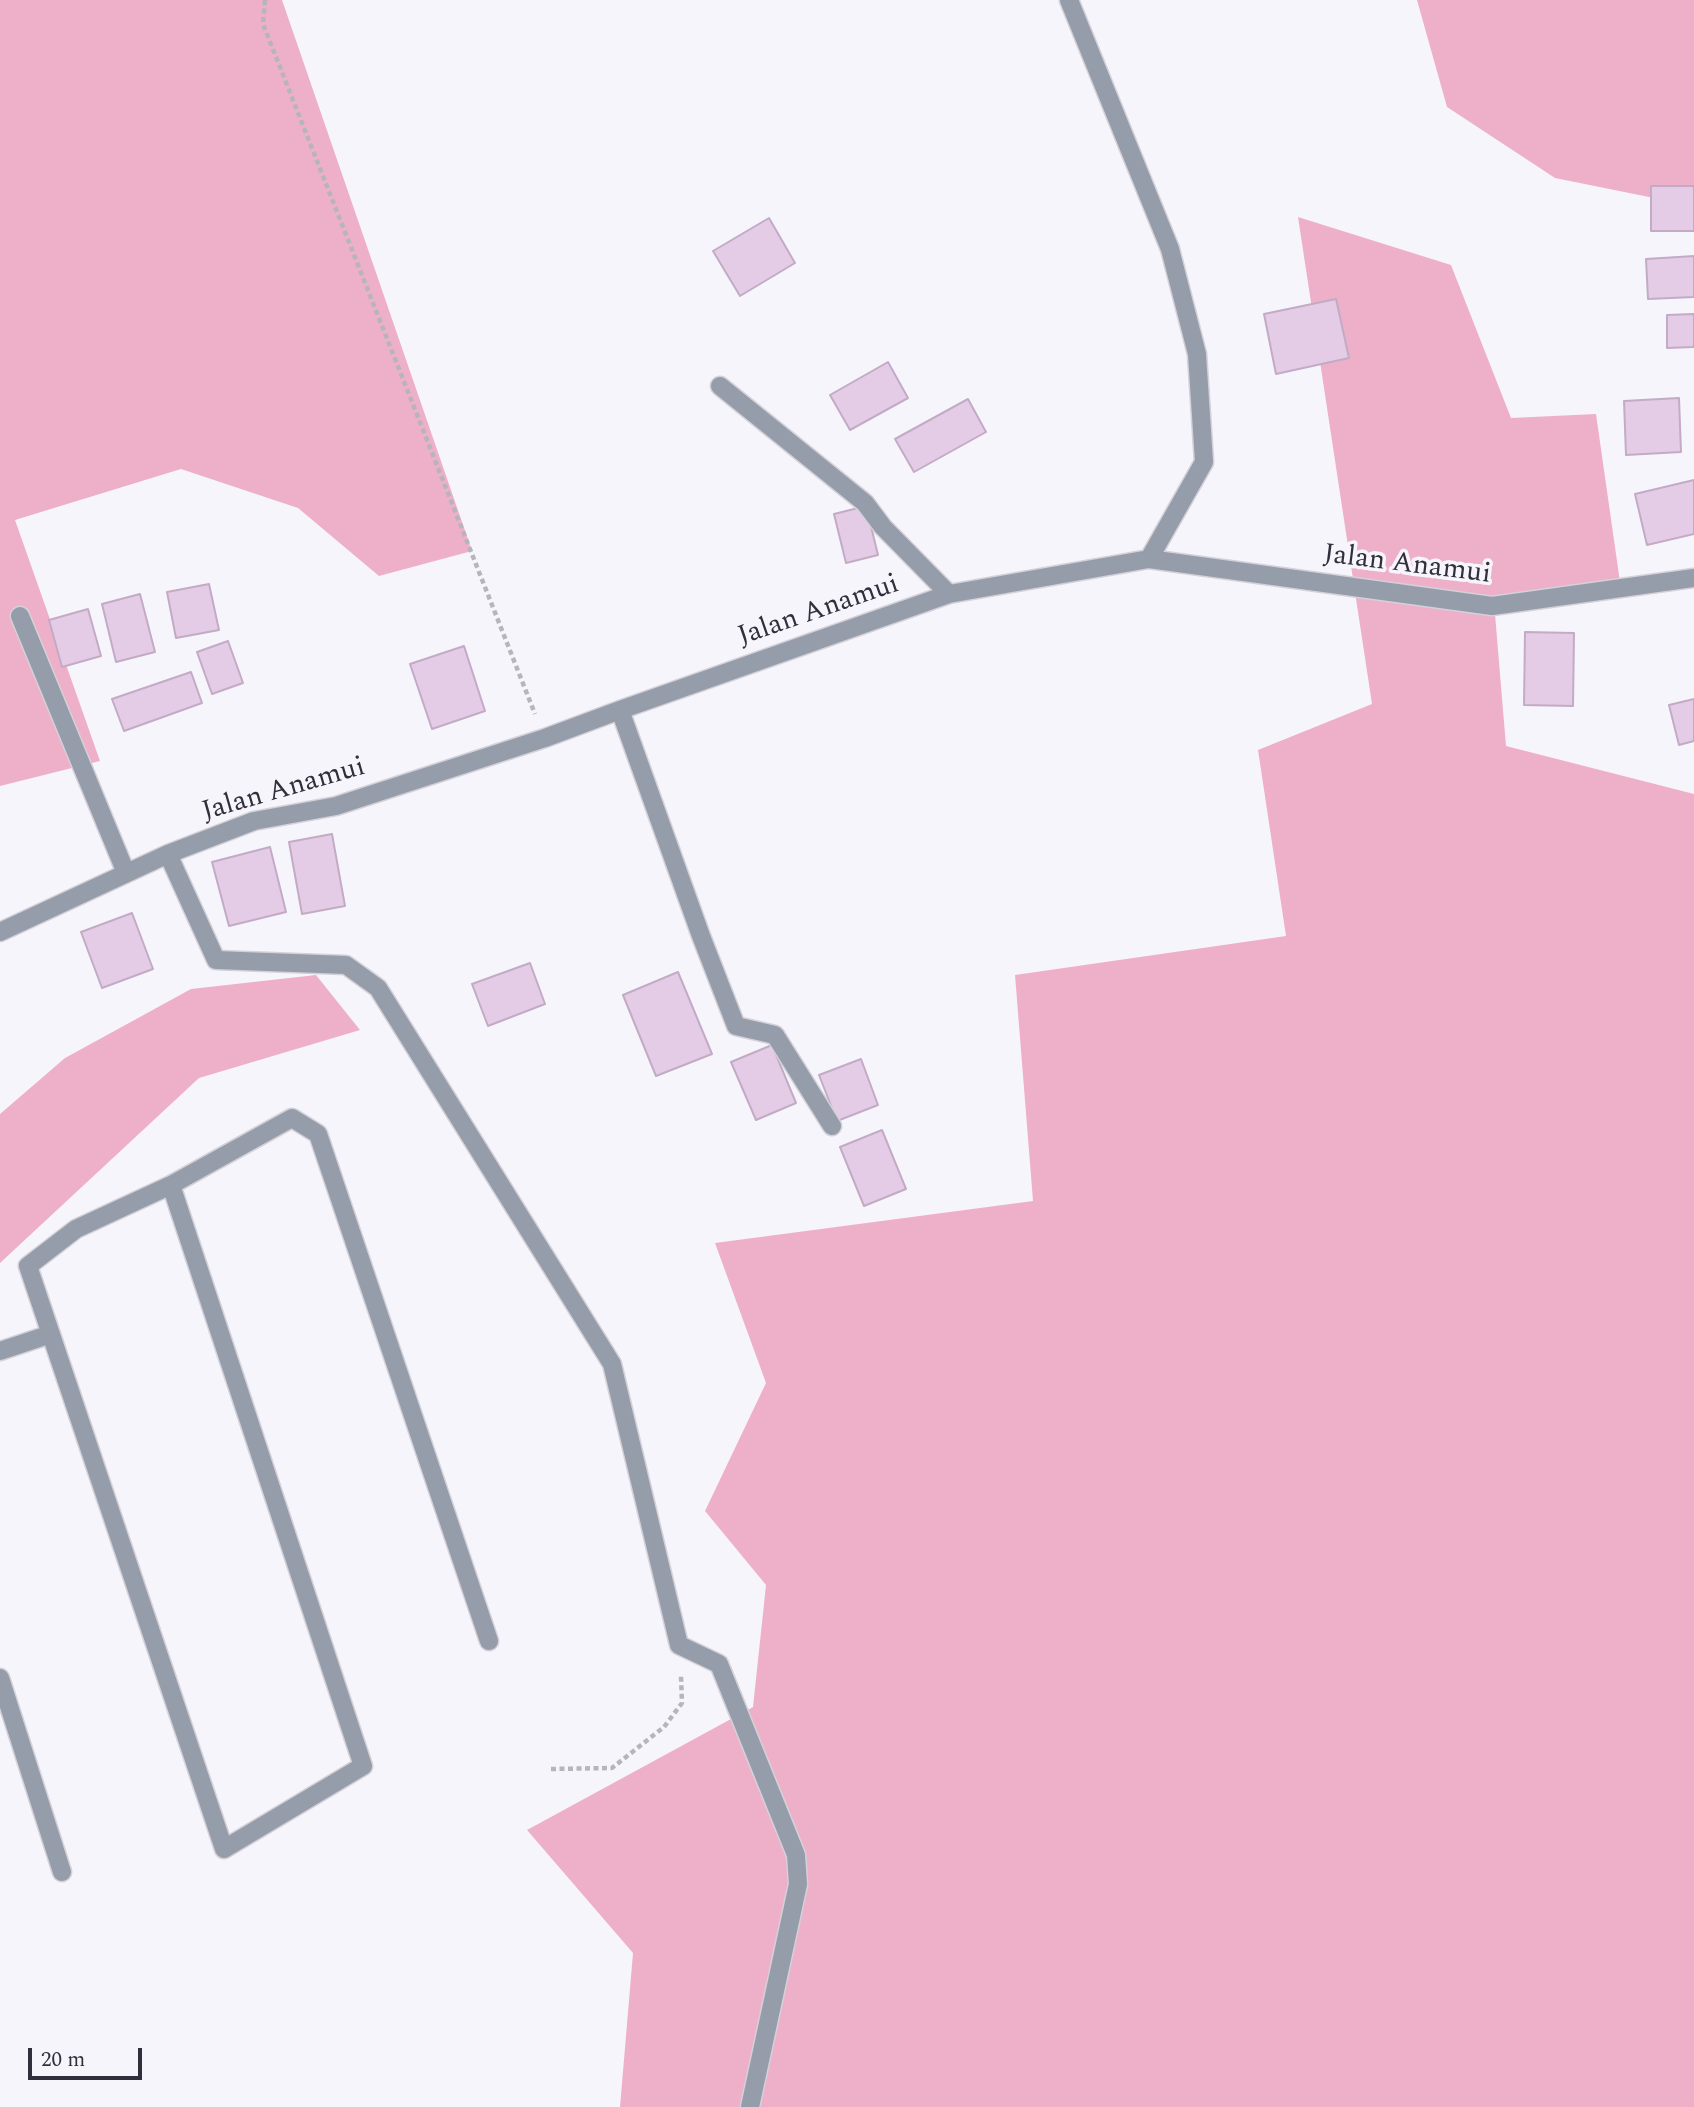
<!DOCTYPE html>
<html>
<head>
<meta charset="utf-8">
<style>
	body { margin:0 }
	#map { position:relative; width:1694px; height:2107px; overflow:hidden; background:#f7f5fc; font-family:Spectral,serif }
	canvas { display:block }
	.scale { position:absolute; left:28px; top:2048px; width:114px; height:32px; box-sizing:border-box; border:4px solid #322f3c; border-top:0; padding-left:9px; font-size:21px; line-height:24px; white-space:nowrap; color:#322f3c; -webkit-text-stroke:5px #f7f5fc; paint-order:stroke }
</style>
</head>
<body>
<div id="map">
<canvas width="1694" height="2107"></canvas>
<div class="scale">20 m</div>
</div>
<script>
const ctx = document.querySelector('canvas').getContext('2d');
ctx.lineJoin = 'round';
function fill(path, color) { ctx.fillStyle = color; ctx.fill(path, 'evenodd'); }
function strokePath(path, color, width, dash) { ctx.strokeStyle = color; ctx.lineWidth = width; ctx.lineCap = dash ? 'butt' : 'round'; ctx.setLineDash(dash || []); ctx.stroke(path); }
function label(font, color, halo, rows, align = 'center') {
  ctx.font = font + ' Spectral,serif'; ctx.lineWidth = 7; ctx.setLineDash([]); ctx.textBaseline = 'middle'; ctx.strokeStyle = halo; ctx.fillStyle = color; for (const [text, x, y, turn = 0] of rows) {
    ctx.save(); ctx.translate(x, y); ctx.rotate((+turn || 0) * Math.PI / 180); ctx.textAlign = isNaN(turn) ? turn : align; if (halo) ctx.strokeText(text, 0, 0); ctx.fillText(text, 0, 0); ctx.restore();
  }
}
const green = new Path2D(`
	M 0,0 L 282,0 L 472,551 L 379,576 L 298,508 L 181,469 L 15,520 L 100,761 L 0,786 Z
	M 1417,0 L 1694,0 L 1694,191 L 1659,199 L 1555,178 L 1447,107 Z
	M 1298,217 L 1451,265 L 1511,418 L 1596,414 L 1622,596 L 1494,602 L 1506,746 L 1694,794 L 1694,2107 L 620,2107 L 633,1953 L 527,1830 L 753,1707 L 766,1585 L 705,1511 L 766,1383 L 715,1243 L 1033,1201 L 1015,975 L 1286,936 L 1258,750 L 1372,704 Z
	M 316,975 L 360,1030 L 199,1078 L 0,1263 L 0,1114 L 65,1058 L 191,989 Z`);
const building = new Path2D(`
	M 1651,186 L 1694,186 L 1694,231 L 1651,231 Z
	M 769,218 L 795,263 L 740,296 L 713,251 Z
	M 1694,256 L 1694,297 L 1648,299 L 1646,259 Z
	M 1336,299 L 1349,358 L 1276,374 L 1264,314 Z
	M 1694,314 L 1694,347 L 1667,348 L 1667,315 Z
	M 888,362 L 908,398 L 850,430 L 830,395 Z
	M 1679,398 L 1681,452 L 1626,455 L 1624,401 Z
	M 968,399 L 986,432 L 914,472 L 895,439 Z
	M 1694,480 L 1694,534 L 1647,545 L 1635,494 Z
	M 866,506 L 878,555 L 846,563 L 834,514 Z
	M 209,584 L 219,630 L 176,638 L 167,592 Z
	M 140,594 L 155,652 L 116,662 L 102,604 Z
	M 88,609 L 101,656 L 62,667 L 49,620 Z
	M 1525,632 L 1574,633 L 1573,706 L 1524,705 Z
	M 228,641 L 243,683 L 212,694 L 197,652 Z
	M 464,646 L 485,711 L 432,729 L 410,664 Z
	M 191,672 L 202,703 L 124,731 L 112,699 Z
	M 1694,699 L 1694,741 L 1679,745 L 1669,705 Z
	M 332,834 L 345,906 L 302,914 L 289,842 Z
	M 270,847 L 286,912 L 229,926 L 212,862 Z
	M 132,913 L 153,969 L 102,988 L 81,932 Z
	M 530,963 L 545,1004 L 488,1026 L 472,984 Z
	M 678,972 L 712,1054 L 656,1076 L 623,995 Z
	M 772,1045 L 796,1103 L 756,1120 L 731,1062 Z
	M 861,1059 L 878,1105 L 837,1121 L 819,1075 Z
	M 882,1130 L 906,1189 L 864,1206 L 840,1147 Z`);
const path = new Path2D(`
	M 265,0 L 263,24 L 535,714
	M 551,1769 L 612,1768 L 664,1727 L 682,1703 L 681,1676`);
const street = new Path2D(`
	M 1069,0 L 1170,249 L 1197,354 L 1204,462 L 1149,559
	M 720,386 L 865,503 L 883,527 L 949,594
	M 20,616 L 126,873
	M 620,710 L 701,936 L 736,1026 L 775,1035 L 832,1126
	M 168,854 L 216,960 L 346,965 L 378,988 L 612,1364 L 679,1645 L 719,1664 L 796,1855 L 798,1884 L 750,2107
	M 0,932 L 168,854 L 254,821 L 336,806 L 545,738 L 620,710 L 949,594 L 1149,559 L 1492,606 L 1694,578
	M 171,1185 L 363,1766 L 224,1849 L 28,1266 L 76,1229 L 171,1185 L 292,1118 L 318,1134 L 489,1641
	M 0,1351 L 51,1334
	M 0,1678 L 62,1872`);
const streetNames = [
	["Jalan Anamui",1407,566,7],
	["Jalan Anamui",819,612,-19],
	["Jalan Anamui",284,791,-16]
];
fill(green, '#eeb0c8');
fill(building, '#e5cce6');
strokePath(building, '#c3abc5', 2);
strokePath(street, '#d4d1d9', 21);
strokePath(path, '#b7b4bd', 4.5, [5, 3.5]);
strokePath(street, '#969daa', 18);
label('28px', '#322f3c', '#f7f5fc', streetNames);
</script>
</body>
</html>
